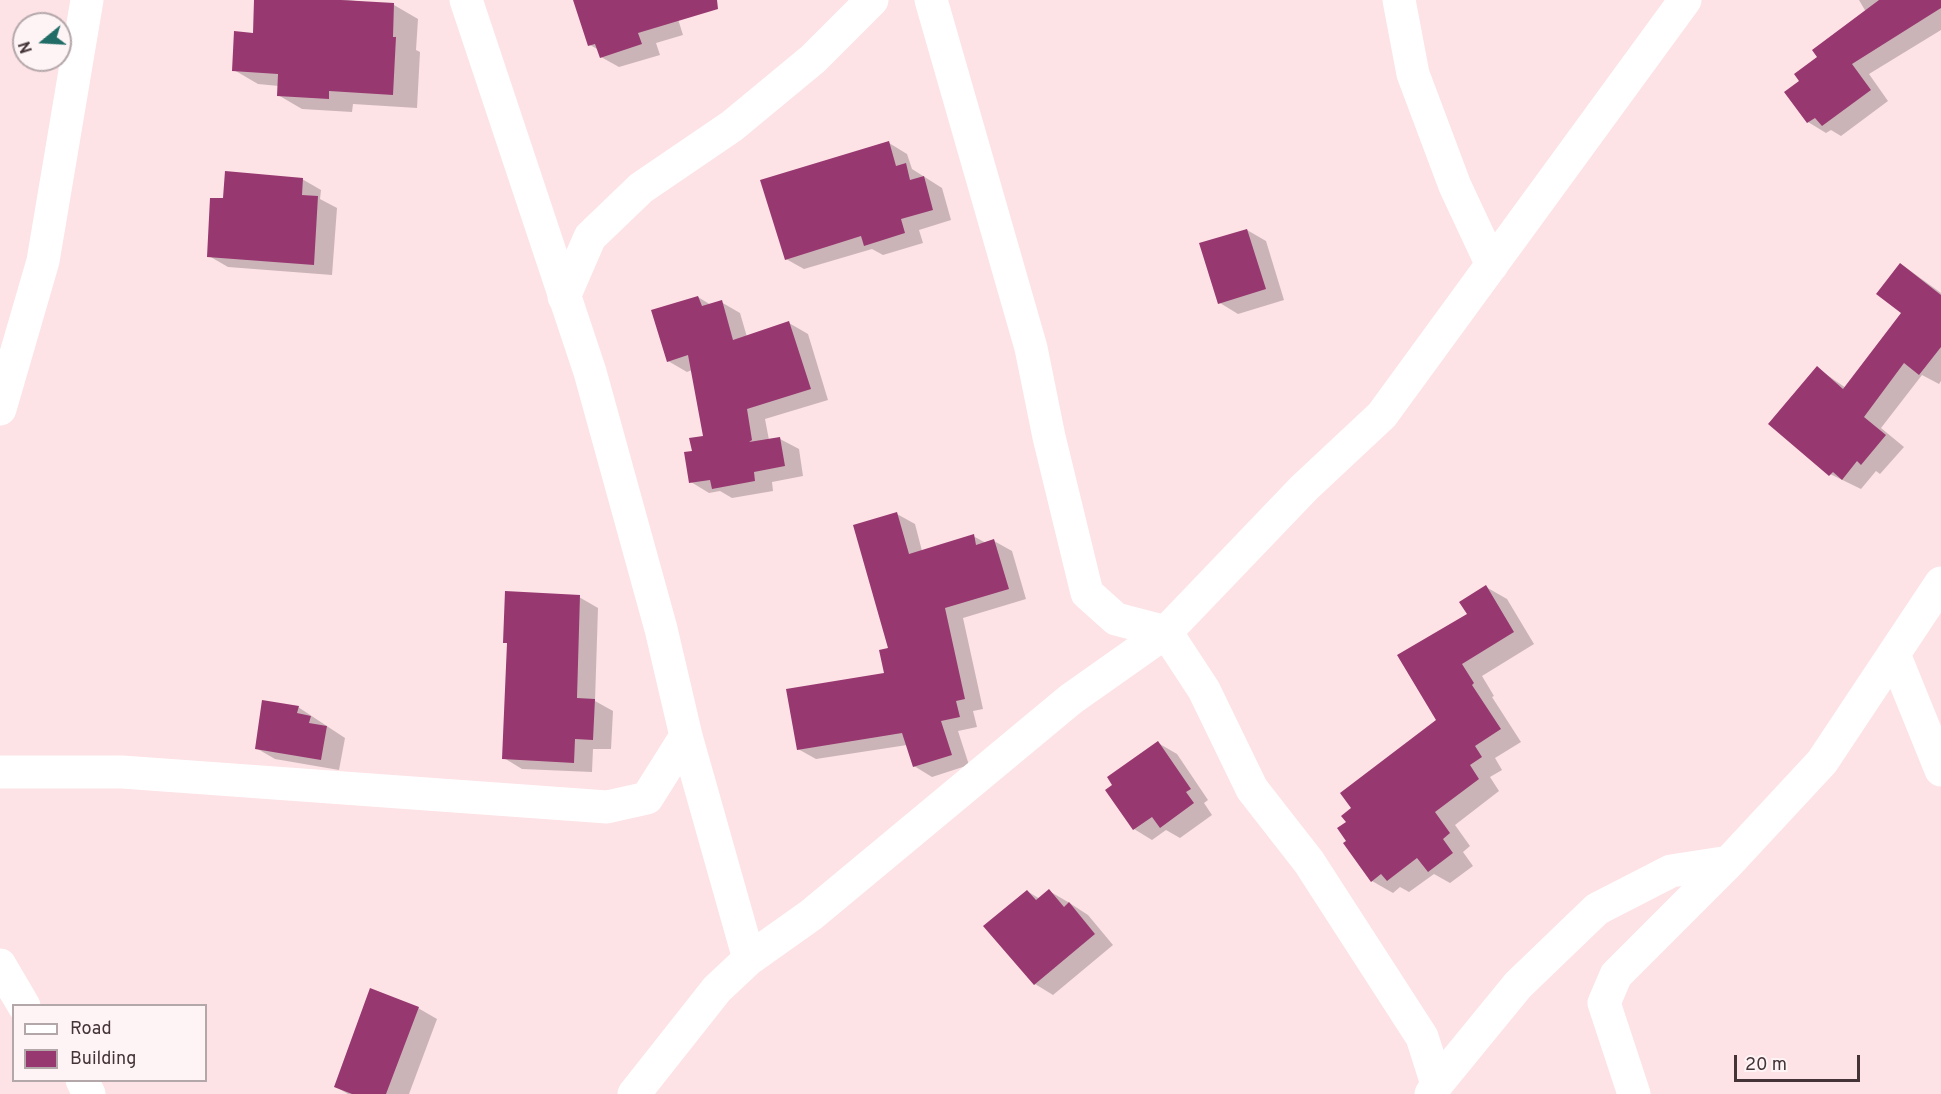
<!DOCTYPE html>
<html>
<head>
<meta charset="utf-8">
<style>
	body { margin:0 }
	#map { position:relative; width:1941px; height:1094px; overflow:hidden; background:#fde2e6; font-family:Overpass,sans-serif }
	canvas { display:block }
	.legend { position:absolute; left:12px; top:1004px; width:195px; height:78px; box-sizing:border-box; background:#fef4f6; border:2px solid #b4a7aa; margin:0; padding:8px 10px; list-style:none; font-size:18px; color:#453437 }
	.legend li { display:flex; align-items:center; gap:12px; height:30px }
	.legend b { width:30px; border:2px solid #b4a7aa }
	.north { position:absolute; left:12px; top:12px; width:60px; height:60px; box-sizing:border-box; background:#fef4f6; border:2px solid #b4a7aa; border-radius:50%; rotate:252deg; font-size:16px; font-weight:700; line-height:24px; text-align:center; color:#453437 }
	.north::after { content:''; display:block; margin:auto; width:21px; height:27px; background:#216c66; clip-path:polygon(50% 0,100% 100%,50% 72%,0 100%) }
	.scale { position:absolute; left:1734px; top:1055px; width:126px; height:27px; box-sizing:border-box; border:3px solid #453437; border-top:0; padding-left:8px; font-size:18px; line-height:21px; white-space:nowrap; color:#453437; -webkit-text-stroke:4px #fef4f6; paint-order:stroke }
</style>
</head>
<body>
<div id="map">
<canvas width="1941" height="1094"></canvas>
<ul class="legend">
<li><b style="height:8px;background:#fff"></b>Road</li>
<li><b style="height:16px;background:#983870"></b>Building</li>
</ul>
<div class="north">N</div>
<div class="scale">20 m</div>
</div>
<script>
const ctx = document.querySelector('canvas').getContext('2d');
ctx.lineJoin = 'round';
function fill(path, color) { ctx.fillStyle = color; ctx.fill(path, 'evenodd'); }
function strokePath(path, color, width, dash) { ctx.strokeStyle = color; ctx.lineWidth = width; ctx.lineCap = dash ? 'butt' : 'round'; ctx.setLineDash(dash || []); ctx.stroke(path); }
const shadow = new Path2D(`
	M 256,0 L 347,0 L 394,5 L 418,19 L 416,50 L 420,52 L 417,108 L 353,104 L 352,112 L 302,109 L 278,95 L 279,86 L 258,84 L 234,70 L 254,34 Z
	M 576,0 L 672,0 L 683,35 L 656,43 L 660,55 L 619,67 L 601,57 L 599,50 L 590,45 Z
	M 1859,0 L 1941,0 L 1941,30 L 1869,74 L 1888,101 L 1841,136 L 1831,130 L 1826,133 L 1808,122 L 1801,81 L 1819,58 L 1866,12 Z
	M 889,143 L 907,154 L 912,169 L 942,188 L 951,220 L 919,230 L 923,243 L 883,255 L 872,249 L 804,269 L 786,259 Z
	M 302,179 L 321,190 L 320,199 L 337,208 L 332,275 L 228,267 L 209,256 L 224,200 Z
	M 1247,230 L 1266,241 L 1284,300 L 1238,314 L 1220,303 Z
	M 1901,264 L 1941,293 L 1941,381 L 1939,384 L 1922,375 L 1881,428 L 1904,447 L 1880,474 L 1876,471 L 1861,489 L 1830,474 L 1817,368 L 1846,388 L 1903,313 Z
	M 698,297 L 711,305 L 721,302 L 740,313 L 747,337 L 789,323 L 808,334 L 828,400 L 765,419 L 769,440 L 780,439 L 799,449 L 803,476 L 772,482 L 773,491 L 732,498 L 720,491 L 709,493 L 691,482 L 694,452 L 704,437 L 692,370 L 687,372 L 668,361 Z
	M 897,514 L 915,524 L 922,551 L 973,536 L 986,543 L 994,541 L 1012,551 L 1026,599 L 963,618 L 983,709 L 973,711 L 977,727 L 958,731 L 969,765 L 932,777 L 914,766 L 907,745 L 816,759 L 798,749 L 886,674 L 890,649 Z
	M 1486,587 L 1507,599 L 1534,644 L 1482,676 L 1494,696 L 1492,697 L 1521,742 L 1495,758 L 1502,770 L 1490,777 L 1499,791 L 1455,825 L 1470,846 L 1463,852 L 1473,866 L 1450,883 L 1434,874 L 1409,892 L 1400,887 L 1393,893 L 1372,881 L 1349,841 L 1348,822 L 1353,808 L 1437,721 L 1469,615 Z
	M 579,597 L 598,608 L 595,701 L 613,711 L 611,749 L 593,749 L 592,772 L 522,769 L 504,758 L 508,644 L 505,642 Z
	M 298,707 L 345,738 L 339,770 L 275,759 L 256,748 Z
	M 1158,743 L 1177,754 L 1208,800 L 1204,803 L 1212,815 L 1180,838 L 1166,830 L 1152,840 L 1134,829 Z
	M 1027,891 L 1040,899 L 1049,891 L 1068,902 L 1088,915 L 1113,945 L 1053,995 L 1035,984 Z
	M 418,1008 L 437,1019 L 409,1094 L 348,1094 L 336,1087 Z`);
const building = new Path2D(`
	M 254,0 L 341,0 L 394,3 L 393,37 L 396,37 L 393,95 L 329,91 L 329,99 L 277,96 L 278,74 L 232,71 L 234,31 L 253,33 Z
	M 573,0 L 717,0 L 718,9 L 638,33 L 642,44 L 600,58 L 595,44 L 588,46 Z
	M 1879,0 L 1941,0 L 1941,8 L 1852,64 L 1871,90 L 1822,126 L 1815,118 L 1807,123 L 1784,92 L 1799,81 L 1794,74 L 1817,57 L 1812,50 Z
	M 889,141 L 896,166 L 906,163 L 910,180 L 924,176 L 933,210 L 901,219 L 905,233 L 864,246 L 861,236 L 785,260 L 760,180 Z
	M 225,171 L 303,178 L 302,195 L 318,196 L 314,265 L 207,257 L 210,198 L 223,198 Z
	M 1247,229 L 1266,289 L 1218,304 L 1199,243 Z
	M 1900,263 L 1941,295 L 1941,347 L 1919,375 L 1904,363 L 1864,417 L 1886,435 L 1861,465 L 1857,461 L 1842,480 L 1833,472 L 1829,476 L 1768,424 L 1817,366 L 1843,389 L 1901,313 L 1876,294 Z
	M 698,296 L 702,306 L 722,300 L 733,340 L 789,321 L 811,389 L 747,409 L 752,440 L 749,442 L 780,437 L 785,466 L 754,472 L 755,481 L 712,489 L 710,480 L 689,483 L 684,452 L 692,451 L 689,438 L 703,436 L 688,355 L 667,362 L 651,310 Z
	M 897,512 L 909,554 L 974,534 L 976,545 L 994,539 L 1009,589 L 945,608 L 965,699 L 956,701 L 960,717 L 941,721 L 952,755 L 913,767 L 902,733 L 797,750 L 786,689 L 884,673 L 879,650 L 888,648 L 853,525 Z
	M 1486,585 L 1514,632 L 1462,664 L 1474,683 L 1472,685 L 1501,729 L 1475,746 L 1482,757 L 1470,765 L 1479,779 L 1435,812 L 1450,833 L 1443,839 L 1453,853 L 1428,872 L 1417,858 L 1387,881 L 1381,874 L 1371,882 L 1343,843 L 1346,841 L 1337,828 L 1346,822 L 1341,816 L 1351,808 L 1340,793 L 1436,720 L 1397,655 L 1467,614 L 1459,602 Z
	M 505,591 L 580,595 L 577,698 L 595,699 L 593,740 L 575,739 L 574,763 L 502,759 L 507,643 L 503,643 Z
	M 262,700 L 299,706 L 297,713 L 311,716 L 309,723 L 327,726 L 321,760 L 255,749 Z
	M 1158,741 L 1191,789 L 1186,792 L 1194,803 L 1160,828 L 1152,817 L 1133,830 L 1105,790 L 1112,785 L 1107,777 Z
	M 1049,889 L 1064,907 L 1069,902 L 1095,934 L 1034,985 L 983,926 L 1027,890 L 1036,900 Z
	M 370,988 L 419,1007 L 386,1094 L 352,1094 L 334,1087 Z`);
const minor = new Path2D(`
	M 466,0 L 590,372 L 661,629 L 686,736 L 749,959
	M 931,0 L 1031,348 L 1049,437 L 1087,593 L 1116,619 L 1166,632 L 1204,690 L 1252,789 L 1309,862 L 1422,1037 L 1437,1084 L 1431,1094
	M 1399,0 L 1413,74 L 1455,186 L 1492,265
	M 564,297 L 590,237 L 641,188 L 732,126 L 813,59 L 872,0
	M 0,409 L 43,261 L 87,0
	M 1894,654 L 1941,770
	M 0,772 L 122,772 L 607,807 L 647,798 L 686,736
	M 0,965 L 24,1006
	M 82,1080 L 89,1094
	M 1437,1084 L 1518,985 L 1597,909 L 1671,871 L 1729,862
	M 634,1094 L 717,989 L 749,959 L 811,915 L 1071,699 L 1166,632 L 1304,488 L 1382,415 L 1685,0
	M 1634,1094 L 1604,1003 L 1616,975 L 1729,862 L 1822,762 L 1941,583`);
fill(shadow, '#0003');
fill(building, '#983870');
strokePath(minor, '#fff', 33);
</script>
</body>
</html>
